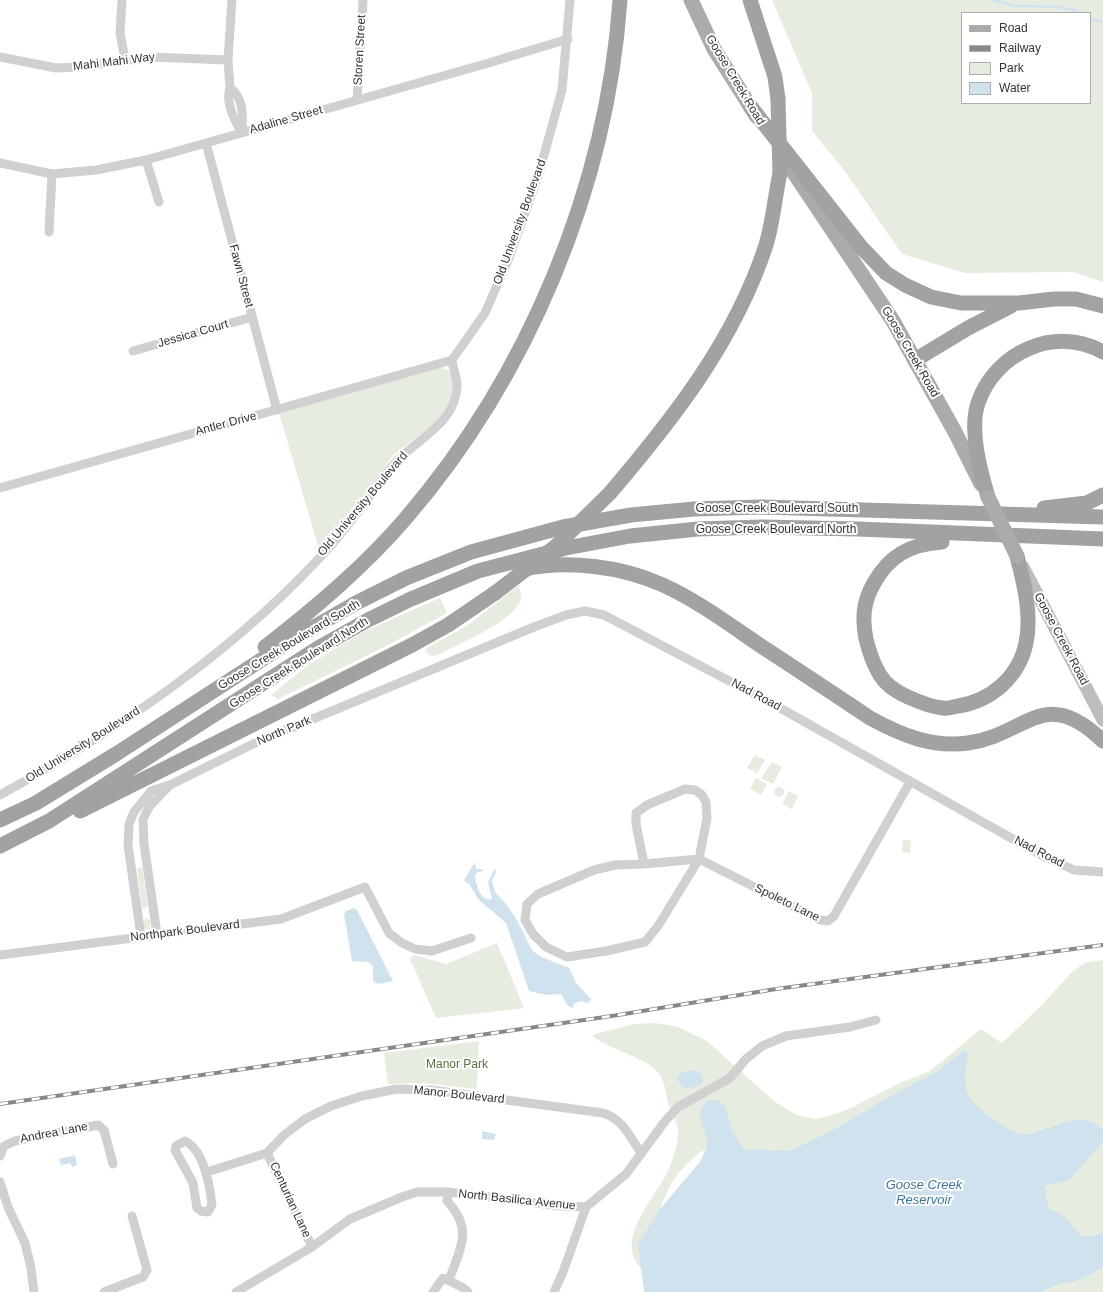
<!DOCTYPE html>
<html>
<head>
<meta charset="utf-8">
<style>
	body { margin:0 }
	#map { position:relative; width:1103px; height:1292px; overflow:hidden; background:#fff; font-family:Arial,sans-serif }
	canvas { display:block }
	.legend { position:absolute; left:961px; top:12px; width:130px; height:92px; box-sizing:border-box; background:#fff; border:1px solid #adadad; margin:0; padding:5px 7px; list-style:none; font-size:12px; color:#333 }
	.legend li { display:flex; align-items:center; gap:8px; height:20px }
	.legend b { width:20px; border:1px solid #adadad }
</style>
</head>
<body>
<div id="map">
<canvas width="1103" height="1292"></canvas>
<ul class="legend">
<li><b style="height:5px;background:#ababab"></b>Road</li>
<li><b style="height:5px;background:#888"></b>Railway</li>
<li><b style="height:11px;background:#e6ecdf"></b>Park</li>
<li><b style="height:11px;background:#cfe2ee"></b>Water</li>
</ul>
</div>
<script>
const ctx = document.querySelector('canvas').getContext('2d');
ctx.lineJoin = 'round';
function fill(path, color) { ctx.fillStyle = color; ctx.fill(path, 'evenodd'); }
function strokePath(path, color, width, dash) { ctx.strokeStyle = color; ctx.lineWidth = width; ctx.lineCap = dash ? 'butt' : 'round'; ctx.setLineDash(dash || []); ctx.stroke(path); }
function label(font, color, halo, rows, align = 'center') {
  ctx.font = font + ' Arial,sans-serif'; ctx.lineWidth = 4; ctx.setLineDash([]); ctx.textBaseline = 'middle'; ctx.strokeStyle = halo; ctx.fillStyle = color; for (const [text, x, y, turn = 0] of rows) {
    ctx.save(); ctx.translate(x, y); ctx.rotate((+turn || 0) * Math.PI / 180); ctx.textAlign = isNaN(turn) ? turn : align; if (halo) ctx.strokeText(text, 0, 0); ctx.fillText(text, 0, 0); ctx.restore();
  }
}
const green = new Path2D(`
	M 772,0 L 1103,0 L 1103,282 L 1073,272 L 965,273 L 902,254 L 844,170 L 812,131 L 812,93 ZM 962,13 L 1090,13 L 1090,103 L 962,103 Z
	M 440,368 L 449,370 L 453,379 L 451,397 L 444,413 L 433,425 L 393,455 L 369,490 L 319,549 L 279,413 Z
	M 519,585 C 520,589 521,594 521,598 C 518,620 455,646 435,656 L 430,655 L 426,652 L 427,648 L 468,625 Z
	M 440,598 L 447,613 L 388,645 L 278,699 L 271,695 L 308,665 L 363,632 Z
	M 755,755 L 765,760 L 757,773 L 747,768 Z
	M 772,762 L 782,767 L 773,784 L 761,778 Z
	M 756,778 L 767,784 L 761,795 L 750,789 Z
	M774 792a5 5 0 1 1 10 0a5 5 0 1 1-10 0Z
	M 789,791 L 798,796 L 792,809 L 782,804 Z
	M 903,840 L 911,840 L 910,853 L 902,852 Z
	M 142,867 L 148,906 L 144,909 L 142,907 L 137,869 Z
	M 146,918 L 150,920 L 150,927 L 149,930 L 144,928 L 144,921 Z
	M 497,943 L 524,1008 L 436,1018 L 410,959 L 414,955 L 446,964 Z
	M 1103,960 L 1103,1232 L 1093,1236 L 1082,1236 L 1062,1215 L 711,1148 C 699,1151 694,1157 686,1165 C 655,1196 654,1237 649,1277 C 644,1272 637,1265 634,1258 C 623,1230 655,1197 667,1173 C 673,1160 678,1145 678,1130 C 678,1122 671,1114 669,1107 C 666,1097 666,1084 660,1075 C 650,1058 609,1050 592,1036 L 595,1034 L 635,1024 L 656,1023 L 678,1027 L 707,1041 L 775,1102 L 797,1115 L 814,1119 L 830,1116 L 851,1108 L 900,1083 L 930,1071 L 981,1029 L 1002,1043 L 1040,1007 L 1072,972 L 1084,963 Z
	M 479,1041 L 477,1089 L 423,1083 L 388,1084 L 384,1053 Z
	M 1103,1268 L 1103,1292 L 1041,1292 L 1059,1284 L 1075,1282 Z`);
const water = new Path2D(`
	M 475,862 L 476,869 L 482,869 L 483,871 L 476,873 L 475,878 C 477,887 481,902 492,899 L 488,882 L 495,868 L 496,872 L 492,881 L 495,892 L 506,904 L 517,920 L 532,950 L 539,956 L 569,968 L 576,983 L 591,999 L 588,1003 L 581,1001 L 575,1003 L 572,1008 L 567,1005 L 561,994 L 546,995 L 529,991 L 506,923 L 478,899 L 470,885 L 464,880 Z
	M 354,908 L 357,910 L 393,981 L 378,984 L 373,981 L 373,966 L 368,962 L 352,961 L 344,914 L 346,911 Z
	M 964,1050 L 968,1052 C 966,1064 963,1084 968,1095 C 974,1108 1011,1134 1025,1135 C 1029,1135 1035,1132 1040,1131 C 1064,1123 1080,1112 1103,1129 L 1103,1142 L 1069,1180 L 1044,1186 L 1049,1209 L 1062,1214 L 1082,1236 L 1093,1236 L 1103,1232 L 1103,1268 L 1075,1282 L 1059,1284 L 1041,1292 L 644,1292 L 638,1244 L 660,1209 L 700,1162 L 708,1144 L 700,1116 L 701,1107 L 709,1100 L 718,1100 L 725,1106 L 732,1131 L 744,1149 L 790,1151 L 837,1128 L 894,1094 L 938,1071 Z
	M 690,1070 L 699,1071 L 703,1080 L 701,1085 L 689,1088 L 682,1087 L 677,1079 L 680,1073 Z
	M 482,1131 L 496,1134 L 494,1140 L 482,1139 Z
	M 75,1155 L 77,1165 L 72,1167 L 70,1163 L 61,1165 L 59,1159 Z`);
const stream = new Path2D(`
	M 994,0 C 1001,2 1009,5 1016,6 C 1034,7 1064,4 1079,13
	M 1090,19 L 1103,22`);
const minor = new Path2D(`
	M 122,0 L 120,33 L 125,59
	M 0,57 L 56,68 L 78,67 L 151,57 L 228,60
	M 230,88 C 244,97 243,117 242,133 C 234,120 225,102 230,88 Z
	M 230,88 L 228,60 L 232,0
	M 357,100 L 363,0
	M 206,143 L 277,410
	M 146,160 L 159,202
	M 0,163 L 52,174 L 96,170 L 146,160 L 485,64 L 568,39
	M 49,232 L 52,174
	M 133,351 L 252,317
	M 0,488 L 452,360
	M 0,795 C 122,728 241,647 334,542 C 348,525 362,508 374,490 C 381,481 388,470 396,462 C 418,438 456,423 457,386 C 457,378 453,368 452,360 L 485,313 L 509,258 L 539,173 L 562,90 L 570,0
	M 644,864 L 636,824 L 636,813 L 647,805 L 685,789 L 695,790 L 702,795 L 706,802 L 707,818 L 699,859 L 658,926 L 645,942 L 606,951 L 567,957 L 546,947 L 533,934 L 525,920 L 527,904 L 538,894 L 594,870 L 615,865 L 644,864 L 699,859 L 820,920 L 828,921 L 834,916 L 910,782
	M 157,934 L 144,844 L 143,819 L 149,807 L 169,786
	M 141,936 L 128,845 L 129,824 L 134,812 L 151,791 L 172,784 L 255,743 L 534,627 L 566,615 L 585,611 L 604,615 L 773,704 L 1043,856 L 1074,870 L 1103,872
	M 0,955 L 281,919 L 365,887 L 389,933 L 402,943 L 415,949 L 432,951 L 471,938
	M 185,1141 C 204,1150 210,1187 212,1205 L 208,1212 L 201,1211 L 197,1208 L 193,1183 L 175,1150 L 176,1146 Z
	M 267,1153 L 312,1247
	M 0,1156 L 4,1146 L 15,1141 L 98,1125 L 104,1130 L 113,1164
	M 207,1172 L 267,1153 L 284,1135 L 305,1119 L 331,1106 L 362,1096 L 397,1089 L 432,1090 L 603,1113 C 623,1119 630,1137 641,1153
	M 0,1182 L 8,1207 L 25,1243 L 31,1268 L 34,1292
	M 449,1192 L 447,1201 C 474,1229 460,1249 449,1280
	M 104,1292 L 143,1277 L 147,1270 L 132,1216
	M 236,1292 L 312,1247 L 350,1219 L 402,1197 L 417,1192 L 449,1192 L 560,1206 L 586,1207 L 626,1174 L 666,1120 L 678,1107 L 730,1078 L 746,1059 L 762,1046 L 786,1036 L 850,1027 L 876,1020
	M 433,1292 L 443,1278 L 462,1287 L 468,1292
	M 554,1292 L 563,1272 L 586,1207`);
const secondary = new Path2D(`
	M 1023,567 L 1103,720`);
const primary = new Path2D(`
	M 691,0 L 714,49 L 757,117
	M 788,164 L 893,321 L 955,432 L 981,484`);
const trunk = new Path2D(`
	M 750,0 L 775,77 L 778,99
	M 750,106 L 861,247 L 886,273 L 905,285 L 931,297 L 961,303 L 1019,303 L 1054,299 L 1076,299 L 1103,306
	M 915,360 L 968,328 L 1011,306
	M 610,493 C 674,418 735,340 766,245 C 773,222 775,196 780,173
	M 988,497 C 980,470 969,430 978,403 C 995,352 1056,325 1103,352
	M 1044,508 L 1087,503 L 1103,495
	M 942,542 C 910,544 889,556 874,583 C 863,602 862,619 866,639 C 869,651 873,664 880,675 C 886,685 899,693 908,697 C 919,702 931,707 943,708 C 947,709 953,707 958,706 C 991,701 1019,677 1026,643 C 1032,615 1024,583 1017,556
	M 524,569 C 570,560 620,566 663,585 C 698,601 730,625 761,646 C 798,670 834,694 870,718 C 901,735 932,748 968,743 C 1027,735 1044,684 1103,741
	M 265,647 C 315,608 365,566 406,518 C 528,376 607,187 620,0
	M 80,811 L 412,645 L 448,625 L 495,593
	M 0,820 L 36,803 L 116,754 L 295,638 L 356,603 L 406,578 L 471,552 L 563,527 L 631,515 L 694,509 L 761,507 L 1103,517
	M 0,846 L 49,821 L 318,648 L 368,620 L 411,599 L 478,571 L 566,548 L 630,536 L 698,529 L 762,527 L 858,529 L 1103,539`);
const rail = new Path2D(`
	M 0,1104 L 612,1016 L 776,989 L 1103,945`);
const primaryBridge = new Path2D(`
	M 988,497 L 1017,556`);
const trunkBridge = new Path2D(`
	M 778,99 L 780,173
	M 495,593 L 555,547 L 610,493`);
const streetNames = [
	["Storen Street",360,50,-87],
	["Mahi Mahi Way",114,62,-7],
	["Goose Creek Road",735,80,59],
	["Adaline Street",286,120,-16],
	["Old University Boulevard",520,222,-70],
	["Fawn Street",241,276,75],
	["Jessica Court",193,334,-16],
	["Goose Creek Road",910,352,60],
	["Antler Drive",226,424,-15],
	["Old University Boulevard",363,504,-50],
	["Goose Creek Boulevard South",777,509],
	["Goose Creek Boulevard North",776,530],
	["Goose Creek Road",1061,639,62],
	["Goose Creek Boulevard South",289,645,-31],
	["Goose Creek Boulevard North",299,663,-32],
	["Nad Road",756,695,28],
	["North Park",284,731,-23],
	["Old University Boulevard",83,745,-32],
	["Nad Road",1039,852,27],
	["Spoleto Lane",787,903,26],
	["Northpark Boulevard",185,931,-7],
	["Manor Boulevard",459,1095,6],
	["Andrea Lane",54,1133,-11],
	["Centurian Lane",290,1200,65],
	["North Basilica Avenue",517,1200,6]
];
const parkNames = [
	["Manor Park",457,1065]
];
const waterNames = [
	["Goose Creek",924,1185],
	["Reservoir",924,1200]
];
fill(green, '#e6ecdf');
fill(water, '#cfe2ee');
strokePath(stream, '#cfe2ee', 2.5);
strokePath(minor, '#d0d0d0', 9);
strokePath(secondary, '#bdbdbd', 13);
strokePath(primary, '#ababab', 15);
strokePath(trunk, '#a2a2a2', 15);
strokePath(rail, '#888', 4);
strokePath(rail, '#fff', 2.5, [8]);
strokePath(primaryBridge, '#ababab', 15);
strokePath(trunkBridge, '#a2a2a2', 15);
label('12px', '#333', '#fff', streetNames);
label('12px', '#56703f', '#fff', parkNames);
label('italic 13px', '#3f7597', '#fff', waterNames);
</script>
</body>
</html>
